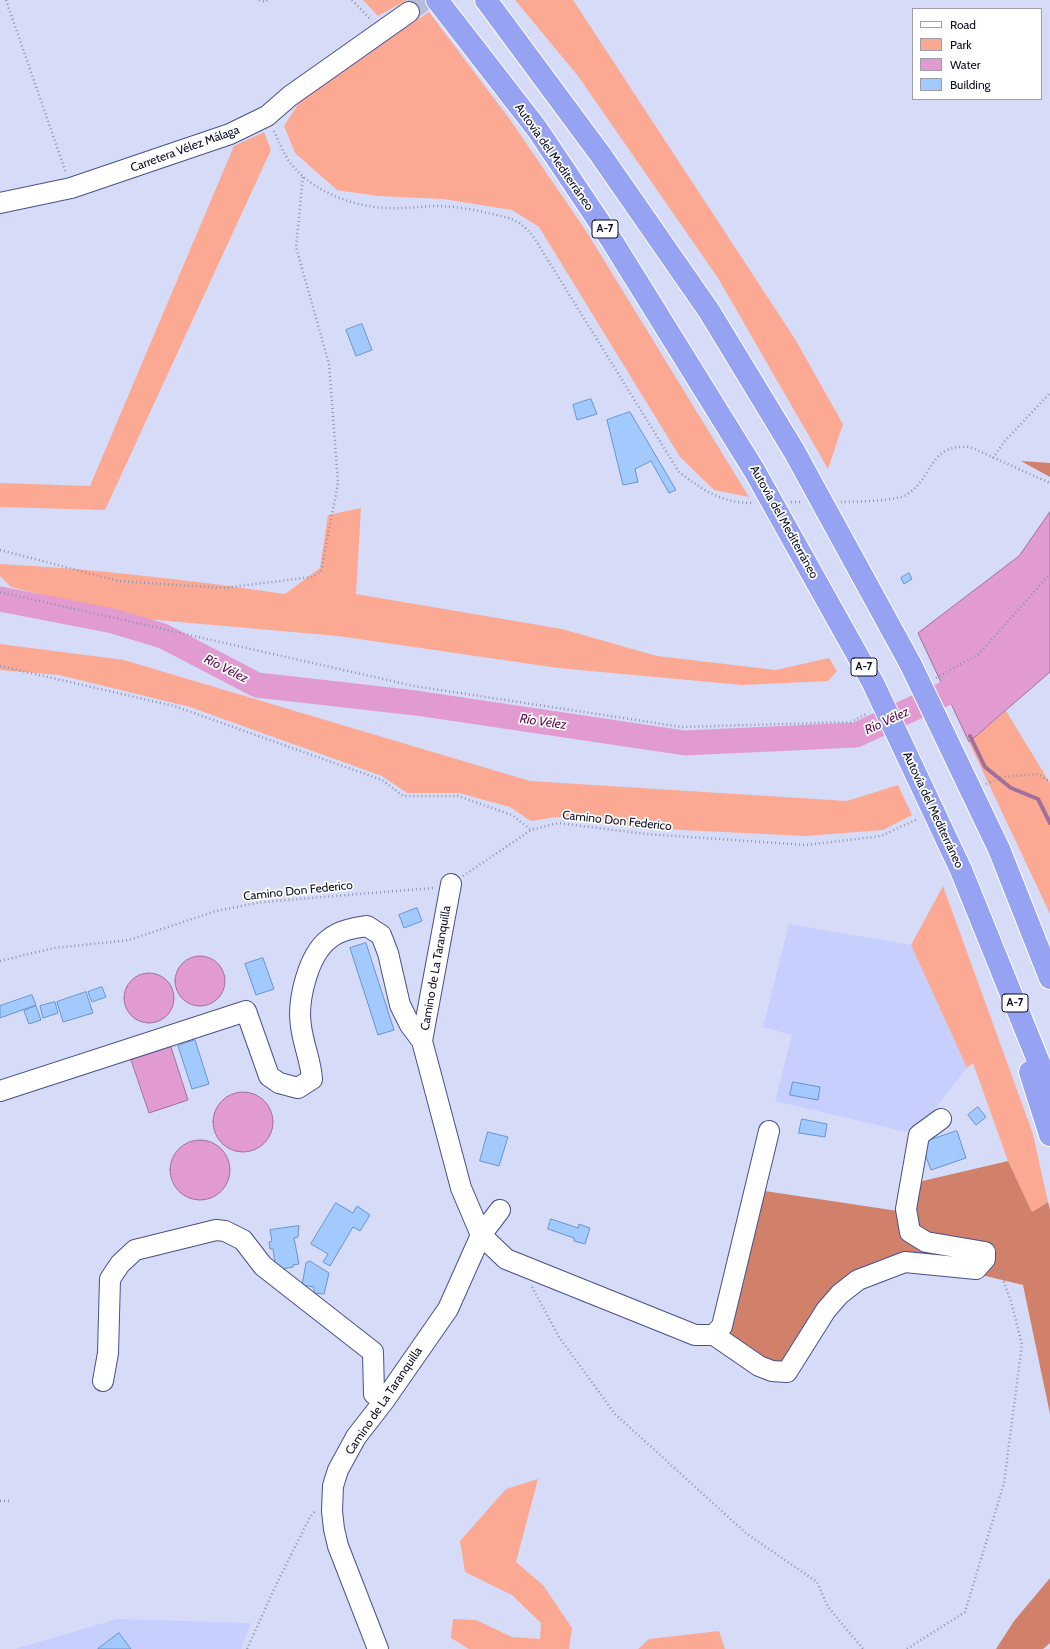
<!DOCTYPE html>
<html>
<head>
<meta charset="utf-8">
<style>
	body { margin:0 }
	#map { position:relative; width:1050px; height:1649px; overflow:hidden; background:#d6dcf8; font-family:Cabin,sans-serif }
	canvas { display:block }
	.legend { position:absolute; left:912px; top:8px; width:130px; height:92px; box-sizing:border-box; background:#fff; border:1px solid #9d9ea7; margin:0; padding:5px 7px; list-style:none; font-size:12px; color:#0a0d24 }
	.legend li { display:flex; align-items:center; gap:8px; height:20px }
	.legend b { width:20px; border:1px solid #9d9ea7 }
</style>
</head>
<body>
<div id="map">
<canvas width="1050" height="1649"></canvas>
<ul class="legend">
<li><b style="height:5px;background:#fff"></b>Road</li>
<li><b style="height:11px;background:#fba993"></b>Park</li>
<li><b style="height:11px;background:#e19bd0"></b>Water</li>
<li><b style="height:11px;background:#a2cafe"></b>Building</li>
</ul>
</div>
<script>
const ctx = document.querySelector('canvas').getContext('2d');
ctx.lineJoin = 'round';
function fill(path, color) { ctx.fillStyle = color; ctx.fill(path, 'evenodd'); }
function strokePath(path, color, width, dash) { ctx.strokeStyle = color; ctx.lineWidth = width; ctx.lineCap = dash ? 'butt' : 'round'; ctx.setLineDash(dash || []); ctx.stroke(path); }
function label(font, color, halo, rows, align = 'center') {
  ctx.font = font + ' Cabin,sans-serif'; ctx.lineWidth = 3.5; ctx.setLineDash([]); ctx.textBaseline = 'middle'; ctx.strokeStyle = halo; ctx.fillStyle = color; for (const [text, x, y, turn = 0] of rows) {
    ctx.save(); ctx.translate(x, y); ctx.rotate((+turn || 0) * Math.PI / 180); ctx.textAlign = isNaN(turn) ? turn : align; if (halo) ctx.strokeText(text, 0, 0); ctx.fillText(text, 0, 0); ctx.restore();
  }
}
const built = new Path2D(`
	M 789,924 L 911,945 L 967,1068 L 915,1134 L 775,1101 L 792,1035 L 763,1027 Z
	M 117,1619 L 251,1623 L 241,1649 L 15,1649 Z`);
const green = new Path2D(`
	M 363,0 L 407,0 L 378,16 Z
	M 515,0 L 573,0 L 795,339 L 843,424 L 828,469 L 718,278 L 578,76 Z
	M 429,12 L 511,121 L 588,234 L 749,497 L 714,490 L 680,457 L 539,227 L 512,210 L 443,199 L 378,196 L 337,190 L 295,153 L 284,126 L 304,95 Z
	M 264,132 L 271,150 L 105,510 L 0,507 L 0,483 L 90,486 L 234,146 Z
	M 361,508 L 356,594 L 562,629 L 657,656 L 776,670 L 829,658 L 837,671 L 828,681 L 742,685 L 558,668 L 338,636 L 134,618 L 11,587 L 0,576 L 0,564 C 96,569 190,580 285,594 L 320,568 L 328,515 Z
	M 0,644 L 124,660 L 530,781 L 847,801 L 898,785 L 912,815 L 883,830 L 805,836 L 642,828 L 556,817 L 531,821 L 510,807 L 459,793 L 407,793 L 382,776 L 190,707 L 59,675 L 0,670 Z
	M 1006,711 L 1050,783 L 1050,914 L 969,742 Z
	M 943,886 L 1033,1134 L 1048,1202 L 1032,1212 L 1008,1161 L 973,1063 L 967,1068 L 911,945 Z
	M 538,1479 L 516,1562 L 543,1585 L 572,1628 L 569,1649 L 469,1649 L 451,1638 L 453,1619 L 476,1620 L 512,1637 L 540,1639 L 541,1623 L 512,1595 L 465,1572 L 460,1541 L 506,1489 Z
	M 719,1631 L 725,1649 L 638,1649 L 649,1639 Z`);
const forest = new Path2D(`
	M 1021,461 L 1050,463 L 1050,477 Z
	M 1008,1161 L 1032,1212 L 1048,1202 L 1050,1210 L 1050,1414 L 1023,1285 L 919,1260 L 851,1284 L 786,1379 L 728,1339 L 758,1190 L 898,1211 L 914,1183 Z
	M 1050,1578 L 1050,1643 L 1043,1649 L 996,1649 L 1014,1621 Z`);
const water = new Path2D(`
	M 1050,512 L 1050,672 L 969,742 L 918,633 L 1019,556 Z
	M175 981a25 25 0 1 1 50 0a25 25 0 1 1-50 0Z
	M124 998a25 25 0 1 1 50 0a25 25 0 1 1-50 0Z
	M 171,1047 L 188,1100 L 149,1113 L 131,1060 Z
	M213 1122a30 30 0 1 1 60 0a30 30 0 1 1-60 0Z
	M170 1170a30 30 0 1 1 60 0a30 30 0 1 1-60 0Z`);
const stream = new Path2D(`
	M 970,736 L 985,767 L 1011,788 L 1038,799 L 1050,823`);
const river = new Path2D(`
	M 0,599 L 113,621 L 163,636 L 257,685 L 416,703 L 685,743 L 856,735 L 951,691 L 974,676`);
const building = new Path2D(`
	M 362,324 L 372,350 L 356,356 L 346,330 Z
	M 591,399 L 597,414 L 577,420 L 573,405 Z
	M 630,412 L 676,490 L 669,493 L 651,461 L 635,469 L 638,482 L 623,485 L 607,420 Z
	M 909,573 L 912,579 L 904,584 L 901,578 Z
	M 417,908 L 422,921 L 404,928 L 399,915 Z
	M 366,943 L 394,1030 L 378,1035 L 350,948 Z
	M 263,958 L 274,989 L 256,995 L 245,964 Z
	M 102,987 L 106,997 L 92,1002 L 88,992 Z
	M 86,992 L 93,1013 L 63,1022 L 57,1002 Z
	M 32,995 L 36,1005 L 0,1018 L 0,1006 Z
	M 55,1002 L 58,1013 L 43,1018 L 40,1006 Z
	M 36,1006 L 41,1020 L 29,1024 L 24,1011 Z
	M 195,1040 L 209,1084 L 192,1089 L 178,1046 Z
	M 793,1082 L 820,1087 L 818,1100 L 790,1095 Z
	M 978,1107 L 986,1117 L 976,1125 L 968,1115 Z
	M 802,1119 L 827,1124 L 825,1137 L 799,1133 Z
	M 957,1131 L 966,1158 L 931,1170 L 921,1143 Z
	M 488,1132 L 508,1137 L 499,1166 L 480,1161 Z
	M 336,1203 L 353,1213 L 357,1206 L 370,1215 L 360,1231 L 353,1227 L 330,1266 L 323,1262 L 328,1254 L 311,1244 Z
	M 551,1219 L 578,1228 L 579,1224 L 590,1228 L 585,1244 L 574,1241 L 574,1238 L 548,1229 Z
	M 299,1226 L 298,1237 L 294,1238 L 299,1264 L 293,1265 L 293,1267 L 276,1270 L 273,1249 L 270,1249 L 269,1242 L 272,1241 L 270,1230 Z
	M 310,1261 L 329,1273 L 324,1294 L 314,1293 L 314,1287 L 302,1285 L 306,1263 Z
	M 119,1633 L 131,1649 L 98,1649 Z`);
const minorTunnel = new Path2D(`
	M 409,12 L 425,0`);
const path = new Path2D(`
	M 6,0 L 66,173
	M 259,0 L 265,2 L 267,0
	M 352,0 L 371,20
	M 274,131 C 278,139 281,148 286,156 C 305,189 351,207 388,208 C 405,209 422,206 440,206 C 455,207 473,209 488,213 C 509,218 518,218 533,236 L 679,472 C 703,490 721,503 752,503
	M 993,458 L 1004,442 L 1050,393
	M 791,502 L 802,502
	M 841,502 C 855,502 898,501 908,494 C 935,475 928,444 970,447 L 1050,483
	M 0,550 L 119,581 L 223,588 L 312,577 L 321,572 L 338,483 L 329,364 L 296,247 L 303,176
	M 0,592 L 414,686 L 682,727 L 851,722 L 868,713
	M 0,666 L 174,706 L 382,780 L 403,796 L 458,796 L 512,815 L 531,830
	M 936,678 L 979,654 L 1050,574
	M 986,784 L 1003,777 L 1038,774 L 1050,782
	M 463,876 L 531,830 L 558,823 L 646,834 L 806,845 L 881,836 L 918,819
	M 0,961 L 54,948 L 129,940 L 216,911 L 262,902 L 433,888
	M 532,1287 L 559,1337 L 615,1414 L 747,1534 L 817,1582 L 828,1607 L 863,1649
	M 0,1501 L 12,1501
	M 247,1649 L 277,1583 L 310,1517 L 316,1510
	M 907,1649 L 965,1612 L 1004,1483 L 1022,1344 L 1011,1302 L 999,1268`);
const minor = new Path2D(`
	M 0,203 L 71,188 L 230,134 L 267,116 L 290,96 L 409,12
	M 451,884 L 422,1041 L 461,1188 L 481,1235 L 506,1259 L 695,1335 L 714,1335 L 759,1366 L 772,1371 L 787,1372 L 826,1310 L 840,1294 L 858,1280 L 905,1262 L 976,1269 L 985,1259 L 985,1252 L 926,1242 L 910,1232 L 906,1209 L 919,1135 L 941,1119
	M 0,1091 L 246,1011 L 269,1076 L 279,1083 L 298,1088 L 312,1079 C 311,1061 303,1044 301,1026 C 297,1001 308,955 329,939 C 340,930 354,928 367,926 L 381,935 L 388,953 L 400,1005 L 410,1025 L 422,1041
	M 714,1335 L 722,1326 L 769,1131
	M 103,1381 L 108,1353 L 110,1279 L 120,1264 L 135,1250 L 216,1230 L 225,1231 L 243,1240 L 263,1266 L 373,1352 L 374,1394 L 384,1401
	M 378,1649 L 338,1546 L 334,1529 L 332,1511 L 333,1486 L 338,1470 L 356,1437 L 384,1401 L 448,1309 L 481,1235 L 500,1210`);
const highway = new Path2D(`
	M 437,0 L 537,129 L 612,241 L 754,470
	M 486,0 L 600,154 L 709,311 L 794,451
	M 999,849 L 1050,978
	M 961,870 L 1050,1090
	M 1030,1072 L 1050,1135`);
const highwayBridge = new Path2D(`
	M 794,451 L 911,665 L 999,849
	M 754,470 L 873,683 L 961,870`);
const shields = [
	[605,229,26],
	[864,667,26],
	[1015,1003,26]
];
const shieldNames = [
	["A-7",605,229],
	["A-7",864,667],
	["A-7",1015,1003]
];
const streetNames = [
	["Carretera Vélez Málaga",185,149,-20],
	["Autovía del Mediterráneo",554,157,55],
	["Autovía del Mediterráneo",784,522,61],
	["Autovía del Mediterráneo",933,810,65],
	["Camino Don Federico",617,821,6],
	["Camino Don Federico",298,891,-6],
	["Camino de La Taranquilla",436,968,-80],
	["Camino de La Taranquilla",384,1401,-56]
];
const waterNames = [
	["Río Vélez",226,669,27],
	["Río Vélez",887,721,-25],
	["Río Vélez",543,722,8]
];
fill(built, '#c6cffd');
fill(green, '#fba993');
fill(forest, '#d1806a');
fill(water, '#e19bd0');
strokePath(water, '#a0709c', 1);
strokePath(stream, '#a0709c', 4);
strokePath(river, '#e19bd0', 25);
fill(building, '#a2cafe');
strokePath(building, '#6893cc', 1);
strokePath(minorTunnel, '#b7bdd8', 20, [20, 10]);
strokePath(minor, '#48508c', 22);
strokePath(highway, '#fff', 24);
strokePath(path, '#8f94ae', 2.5, [1, 3]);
strokePath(minor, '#fff', 20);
strokePath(highway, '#96a3f2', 22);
strokePath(highwayBridge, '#fff', 24, []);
strokePath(highwayBridge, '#96a3f2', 22);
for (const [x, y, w] of shields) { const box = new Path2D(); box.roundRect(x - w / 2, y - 9, w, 18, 3); ctx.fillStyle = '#fff'; ctx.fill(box); strokePath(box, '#0a0d24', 1); }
label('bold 11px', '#0a0d24', null, shieldNames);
label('12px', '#0a0d24', '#fff', streetNames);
label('italic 13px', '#5d0a50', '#fff', waterNames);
</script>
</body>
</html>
